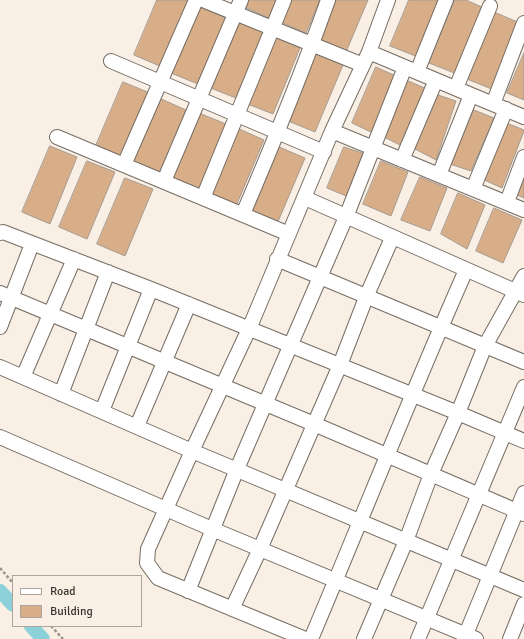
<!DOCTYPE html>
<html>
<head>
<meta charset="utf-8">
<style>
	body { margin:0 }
	#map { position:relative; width:524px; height:639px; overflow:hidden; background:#f9efe4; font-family:Signika,sans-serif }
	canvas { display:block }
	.legend { position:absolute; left:12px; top:575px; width:130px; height:52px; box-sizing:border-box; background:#f9efe4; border:1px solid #ada59d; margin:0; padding:5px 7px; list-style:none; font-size:12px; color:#3a3632 }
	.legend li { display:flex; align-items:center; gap:8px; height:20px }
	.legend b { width:20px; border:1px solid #ada59d }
</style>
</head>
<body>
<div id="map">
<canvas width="524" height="639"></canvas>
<ul class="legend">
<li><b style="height:5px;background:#fff"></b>Road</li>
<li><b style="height:11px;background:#d7ae88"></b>Building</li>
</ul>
</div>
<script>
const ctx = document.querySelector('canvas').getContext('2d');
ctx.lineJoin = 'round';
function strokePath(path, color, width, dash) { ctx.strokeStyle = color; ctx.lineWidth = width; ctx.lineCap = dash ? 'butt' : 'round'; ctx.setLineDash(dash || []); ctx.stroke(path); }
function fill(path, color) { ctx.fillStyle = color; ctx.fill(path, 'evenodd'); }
const canal = new Path2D(`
	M 0,591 L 13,605
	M 31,626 L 43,639`);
const building = new Path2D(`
	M 157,0 L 188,0 L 162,67 L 134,55 Z
	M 247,0 L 279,0 L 271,19 L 244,7 Z
	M 287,0 L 320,0 L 306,33 L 278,21 Z
	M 336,0 L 368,0 L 346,52 L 319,41 Z
	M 409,0 L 442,0 L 418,57 L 390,46 Z
	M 455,0 L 466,0 L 484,8 L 457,74 L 429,63 Z
	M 198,6 L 226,18 L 198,84 L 171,73 Z
	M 494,12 L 522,24 L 494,90 L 467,79 Z
	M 236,20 L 263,32 L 236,98 L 208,87 Z
	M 273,36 L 300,48 L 273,114 L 245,103 Z
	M 524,53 L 524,100 L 507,93 Z
	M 316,54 L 343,65 L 315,132 L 288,121 Z
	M 376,67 L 396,76 L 373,133 L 352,123 Z
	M 406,80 L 427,89 L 404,147 L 384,137 Z
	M 123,82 L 150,93 L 122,160 L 95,148 Z
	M 438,95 L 456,101 L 436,160 L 415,149 Z
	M 159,98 L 186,110 L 159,176 L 131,165 Z
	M 474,110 L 494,118 L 471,171 L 450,164 Z
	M 199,113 L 226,124 L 198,191 L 171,179 Z
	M 504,122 L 524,130 L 524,131 L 502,188 L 480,178 Z
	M 237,128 L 264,140 L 236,206 L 209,195 Z
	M 50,146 L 77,157 L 50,224 L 22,212 Z
	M 277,146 L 305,158 L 277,224 L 249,213 Z
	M 344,147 L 368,155 L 351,198 L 327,188 Z
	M 87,161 L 115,172 L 87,239 L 59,227 Z
	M 381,161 L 408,172 L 391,216 L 363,204 Z
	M 524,165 L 524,198 L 513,193 Z
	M 420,177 L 447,188 L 430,231 L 401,220 Z
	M 125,178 L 153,189 L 125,256 L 97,244 Z
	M 458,193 L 485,205 L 467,249 L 441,234 Z
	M 494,208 L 522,220 L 503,263 L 476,251 Z`);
const path = new Path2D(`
	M 0,568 L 13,583
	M 51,626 L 63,639`);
const minor = new Path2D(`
	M 203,0 L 363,65
	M 369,52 L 524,117
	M 111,61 L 324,152
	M 417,72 L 446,0
	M 456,88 L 490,6
	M 493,104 L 524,23
	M 332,131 L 524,210
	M 57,137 L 289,234
	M 402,160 L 436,80
	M 124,165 L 196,0
	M 439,175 L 471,95
	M 164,181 L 241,0
	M 473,189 L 506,109
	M 203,198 L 284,0
	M 305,198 L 524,295
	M 507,202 L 524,157
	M 243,214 C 273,144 302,73 328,0
	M 0,233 L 3,232 L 151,289 L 458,413 L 524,441
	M 277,259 L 524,362
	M 0,293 L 314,424 L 524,514
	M 0,327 L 32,244
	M 0,367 L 192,451 L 524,590
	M 23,377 L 74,259
	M 61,394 L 108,272
	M 102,411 L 151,289
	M 137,426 L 189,304
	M 0,437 L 212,529 L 476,639
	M 188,591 L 237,469 L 346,217 L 405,67
	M 232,609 L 260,549 L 340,365 L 367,295 L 392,238
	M 305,639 L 158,578 L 147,563 L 148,549 L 192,451 L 249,329 L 332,131 L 369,52 L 388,0
	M 311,639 C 363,516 412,392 466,270
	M 364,639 L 406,541 L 431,474 L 458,413 L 485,346 L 524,276
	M 418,639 L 524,387
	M 464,639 L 524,493
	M 510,639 L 524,604`);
strokePath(canal, '#8cd1d9', 14);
fill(building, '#d7ae88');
strokePath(building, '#a59b92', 1);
strokePath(minor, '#756c63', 16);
strokePath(path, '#9c958d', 2.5, [3, 2]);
strokePath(minor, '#fff', 14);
</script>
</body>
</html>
